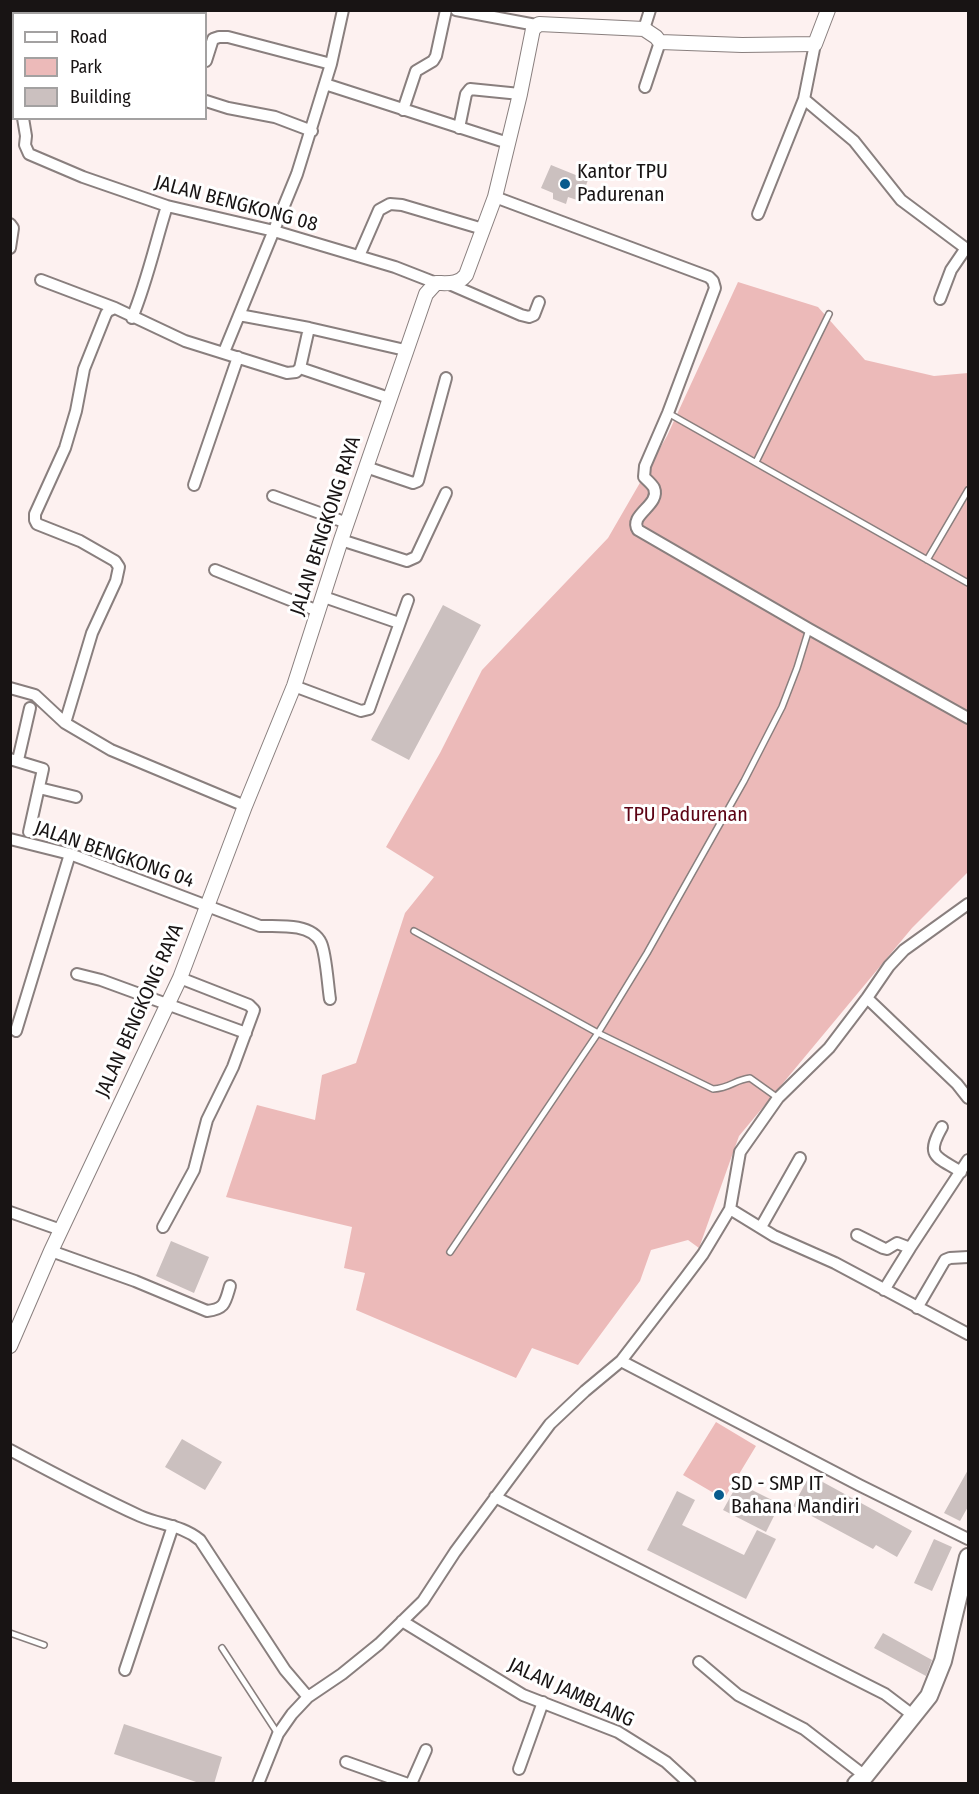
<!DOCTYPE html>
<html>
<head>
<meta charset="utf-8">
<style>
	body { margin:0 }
	#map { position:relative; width:979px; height:1794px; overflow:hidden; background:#fdf1f0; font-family:"Fira Sans Condensed",sans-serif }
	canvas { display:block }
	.frame { position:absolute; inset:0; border:12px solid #181414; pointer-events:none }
	.legend { position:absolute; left:12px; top:12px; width:195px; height:108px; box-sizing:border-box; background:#fff; border:2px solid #a3a1a1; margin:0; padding:8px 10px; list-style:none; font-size:18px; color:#181414 }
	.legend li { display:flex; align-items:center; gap:12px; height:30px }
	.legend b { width:30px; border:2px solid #a3a1a1 }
</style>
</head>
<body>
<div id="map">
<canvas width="979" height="1794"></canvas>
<div class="frame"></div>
<ul class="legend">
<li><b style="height:8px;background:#fff"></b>Road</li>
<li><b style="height:16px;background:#ecbab9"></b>Park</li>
<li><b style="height:16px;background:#cbc0bf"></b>Building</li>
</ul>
</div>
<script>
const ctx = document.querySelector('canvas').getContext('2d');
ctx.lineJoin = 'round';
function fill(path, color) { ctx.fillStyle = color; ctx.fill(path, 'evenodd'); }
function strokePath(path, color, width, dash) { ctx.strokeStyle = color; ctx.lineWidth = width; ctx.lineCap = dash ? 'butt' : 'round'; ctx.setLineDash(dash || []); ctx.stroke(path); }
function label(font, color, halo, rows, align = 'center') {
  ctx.font = font + ' "Fira Sans Condensed",sans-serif'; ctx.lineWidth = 6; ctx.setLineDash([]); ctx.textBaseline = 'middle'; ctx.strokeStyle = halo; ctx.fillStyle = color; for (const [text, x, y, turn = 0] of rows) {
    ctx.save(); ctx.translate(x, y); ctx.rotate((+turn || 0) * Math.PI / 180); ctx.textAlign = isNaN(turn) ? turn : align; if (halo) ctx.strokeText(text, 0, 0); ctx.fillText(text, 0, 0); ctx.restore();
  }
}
const green = new Path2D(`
	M 738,282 L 818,307 L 865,360 L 934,376 L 968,373 L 968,872 L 912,928 L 739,1136 L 699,1248 L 688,1240 L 651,1250 L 640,1281 L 578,1365 L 532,1348 L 516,1378 L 356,1310 L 365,1273 L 344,1268 L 352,1227 L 226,1197 L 257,1105 L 315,1120 L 322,1075 L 356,1063 L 405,913 L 434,877 L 386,847 L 440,753 L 482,670 L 608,538 L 667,436 Z
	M 716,1422 L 756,1446 L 724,1499 L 683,1475 Z`);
const building = new Path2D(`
	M 551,165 L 588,180 L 580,201 L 568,197 L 566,204 L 553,199 L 553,193 L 541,188 Z
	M 443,605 L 481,625 L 409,760 L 371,740 Z
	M 171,1241 L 209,1257 L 194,1293 L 156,1276 Z
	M 182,1439 L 222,1462 L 205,1490 L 165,1467 Z
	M 969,1468 L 969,1505 L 960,1521 L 944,1513 Z
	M 810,1475 L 912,1531 L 897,1557 L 876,1545 L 873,1549 L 793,1506 Z
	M 738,1483 L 780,1504 L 766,1532 L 723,1510 Z
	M 677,1491 L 695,1500 L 682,1525 L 744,1555 L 757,1530 L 776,1539 L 746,1599 L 647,1550 Z
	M 934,1539 L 952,1547 L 932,1591 L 914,1583 Z
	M 883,1633 L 932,1660 L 926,1676 L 874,1648 Z
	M 124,1724 L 222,1757 L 214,1784 L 202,1784 L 114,1754 Z`);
const service = new Path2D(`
	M 668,413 L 968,583
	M 756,462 L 829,314
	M 927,560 L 968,490
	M 414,931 L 598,1033 L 713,1089 C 731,1088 734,1080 750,1078 L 778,1098
	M 450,1252 L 598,1033 L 647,953 L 744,781 L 782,707 L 797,668 L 809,629
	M 10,1633 L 44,1645
	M 222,1648 L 278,1734`);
const minor = new Path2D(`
	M 456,10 L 536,25
	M 15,14 L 15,10
	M 14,27 L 11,67 L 14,84
	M 644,29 L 650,10
	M 815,44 L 804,99 L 854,141 L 901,200 L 968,250
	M 206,61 L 213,39 L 219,37 L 228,37 L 331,64
	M 325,84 L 508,143
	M 645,87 L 660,42
	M 206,101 L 228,108 L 275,117 L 312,131
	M 403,110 L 416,71 L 433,61 L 436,56 L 446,10
	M 23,118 L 26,136 L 25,145 L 29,154 L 83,177 L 167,206 L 274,231 L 395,267 L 436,283
	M 459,128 L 466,94 L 470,89 L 520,94
	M 495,197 L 709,277 L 713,281 L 715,288 L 668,413 L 645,466 L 644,477 C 647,480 652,484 654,488 C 661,505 628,515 638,530 L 809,629 L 968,718
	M 758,214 L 804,99
	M 10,224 L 13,228 L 10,248
	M 359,256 L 379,210 L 390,204 L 402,205 L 483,229
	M 41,280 L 115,308 L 185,341 L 287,373 L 296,372 L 300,368 L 309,328 L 405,350
	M 447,283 L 521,315 L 529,317 L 534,315 L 539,302
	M 940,299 L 951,270 L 966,248
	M 239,315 L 309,328
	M 132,318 C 147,282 155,244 167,206
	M 224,352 L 297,174 L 331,64 L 343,10
	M 300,368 L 389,398
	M 366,467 L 413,483 L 418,481 L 446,378
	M 194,485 L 238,357
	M 273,496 L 347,523
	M 341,540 L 407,561 L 416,557 L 446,493
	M 215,570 L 318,611
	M 324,597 L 399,623
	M 294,686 L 361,711 L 369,709 L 408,600
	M 10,688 L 35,695 L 65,723 L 111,750 L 245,806
	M 65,723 L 92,633 L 116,581 L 119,567 L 115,561 L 80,541 L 37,524 L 35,520 L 35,514 L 65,448 L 76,411 L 84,369 L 106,314 L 108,311 L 115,308
	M 10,759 L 43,769 L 29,832
	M 18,760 L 30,708
	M 39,788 L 76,797
	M 10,839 L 70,854 L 260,926 C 278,926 312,923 321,943 C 326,953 328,987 330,999
	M 77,974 L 101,980 L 246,1033
	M 867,998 L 957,1084 L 968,1098
	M 16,1031 L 70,854
	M 942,1127 C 925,1157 936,1156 961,1172
	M 730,1209 L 774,1236 L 835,1263 L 968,1334
	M 10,1212 L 61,1230
	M 163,1227 L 194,1170 L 207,1120 L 233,1067 L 254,1010 L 249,1005 L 180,978
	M 761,1227 L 800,1158
	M 857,1235 L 883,1248 L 887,1249 L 897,1243 L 910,1248
	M 51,1251 L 135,1281 L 207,1311 C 225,1309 225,1303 230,1286
	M 884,1290 L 910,1248 L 968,1160
	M 917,1308 L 945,1260 L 950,1258 L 968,1257
	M 621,1361 L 859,1485 L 968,1539
	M 10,1450 C 53,1473 96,1496 140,1516 C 160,1525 182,1525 200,1540 L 285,1670 L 308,1697
	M 495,1497 L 885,1694 L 914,1716
	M 402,1621 L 523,1695 L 618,1732 L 666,1762 L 690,1784
	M 699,1662 L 738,1695 L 804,1729 L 865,1776
	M 125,1670 L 173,1526
	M 346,1762 L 408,1784
	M 519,1769 L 543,1702
	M 258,1784 L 278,1734 L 292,1714 L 308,1697 L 342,1674 L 379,1644 L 423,1601 L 455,1552 L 550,1424 L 585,1391 L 621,1361 L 685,1278 L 703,1254 L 730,1209 L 740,1152 L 778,1098 L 829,1048 L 867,998 L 889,966 L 904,950 L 968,904
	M 411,1784 L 426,1750`);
const tertiary = new Path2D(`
	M 10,1346 L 51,1251 L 180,978 L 245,806 L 294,686 L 341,540 L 426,294 L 436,283 C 448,283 458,285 466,275 L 495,197 L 520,94 L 533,29 L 539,24 L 644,29 L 656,37 L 660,42 L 742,45 L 815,44 L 828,10`);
const secondary = new Path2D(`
	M 856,1784 L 865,1776 L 929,1696 L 943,1661 L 968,1557`);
const markers = [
	[565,184,6,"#095b8d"],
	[719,1495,6,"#095b8d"]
];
const poiNames = [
	["Kantor TPU",577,172],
	["Padurenan",577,195],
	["SD - SMP IT",731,1484],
	["Bahana Mandiri",731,1507]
];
const streetNames = [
	["JALAN BENGKONG 08",236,204,15],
	["JALAN BENGKONG RAYA",326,526,-72],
	["JALAN BENGKONG 04",114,855,19],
	["JALAN BENGKONG RAYA",140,1011,-66],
	["JALAN JAMBLANG",571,1693,25]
];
const parkNames = [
	["TPU Padurenan",686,815]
];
fill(green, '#ecbab9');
fill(building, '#cbc0bf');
strokePath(service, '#897f7e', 8);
strokePath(minor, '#897f7e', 14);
strokePath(tertiary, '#897f7e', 16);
strokePath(secondary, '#897f7e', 20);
strokePath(service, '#fff', 5);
strokePath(minor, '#fff', 10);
strokePath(tertiary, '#fff', 14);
strokePath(secondary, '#fff', 16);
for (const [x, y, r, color] of markers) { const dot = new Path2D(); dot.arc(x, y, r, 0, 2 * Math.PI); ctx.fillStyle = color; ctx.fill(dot); strokePath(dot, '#fff', 2); }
label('20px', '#181414', '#fff', poiNames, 'left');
label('20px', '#181414', '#fff', streetNames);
label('20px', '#5c0314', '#fff', parkNames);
</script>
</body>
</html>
